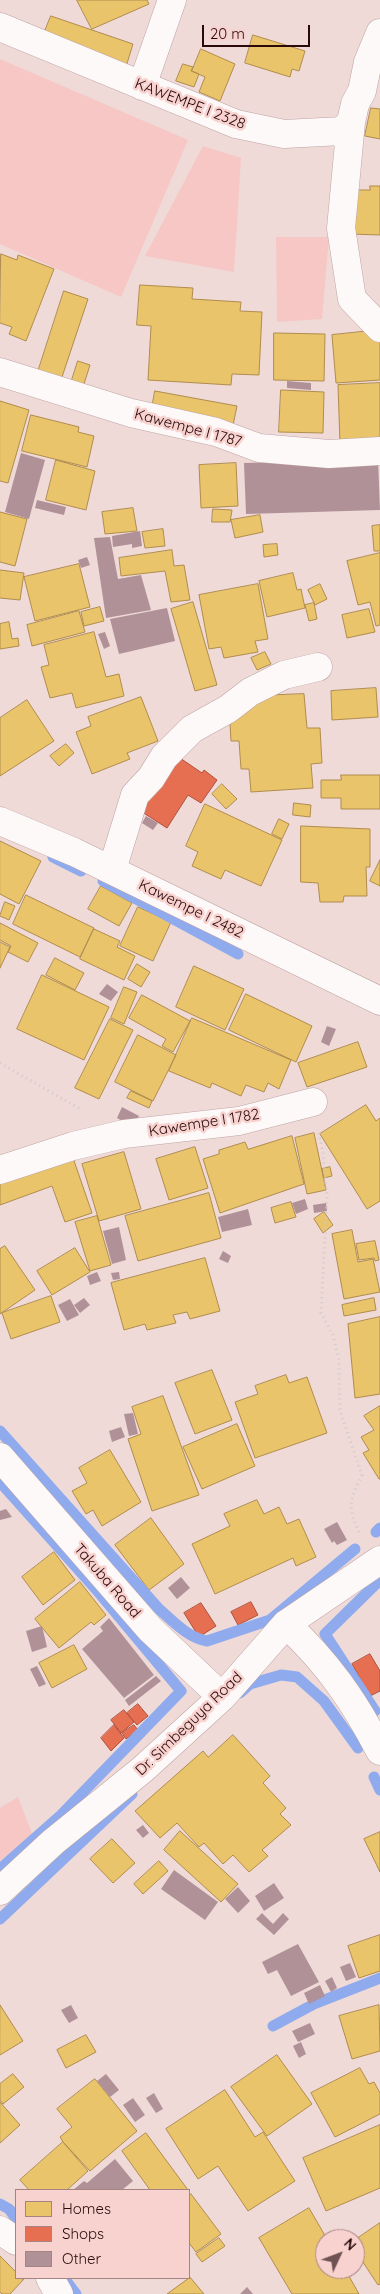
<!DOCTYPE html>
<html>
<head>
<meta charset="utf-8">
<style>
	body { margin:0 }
	#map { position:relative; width:380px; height:2294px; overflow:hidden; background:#efdad8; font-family:Quicksand,sans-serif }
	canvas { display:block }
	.legend { position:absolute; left:15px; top:2189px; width:175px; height:90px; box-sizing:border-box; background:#f8d2cf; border:1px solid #a68280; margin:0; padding:6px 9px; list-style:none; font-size:15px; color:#2a090a }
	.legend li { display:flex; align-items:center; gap:10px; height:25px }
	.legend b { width:25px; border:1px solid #a68280 }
	.north { position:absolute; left:315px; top:2229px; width:50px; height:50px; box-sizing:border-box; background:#f8d2cf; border:1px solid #a68280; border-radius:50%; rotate:47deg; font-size:14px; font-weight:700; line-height:20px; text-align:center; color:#2a090a }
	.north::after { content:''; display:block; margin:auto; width:18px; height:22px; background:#6f5252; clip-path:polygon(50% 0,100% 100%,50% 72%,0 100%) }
	.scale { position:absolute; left:202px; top:25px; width:108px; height:22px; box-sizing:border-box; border:2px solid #2a090a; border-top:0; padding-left:6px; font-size:15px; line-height:18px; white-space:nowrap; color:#2a090a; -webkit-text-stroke:4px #f8d2cf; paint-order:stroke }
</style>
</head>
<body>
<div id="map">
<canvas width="380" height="2294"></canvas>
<ul class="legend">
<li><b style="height:14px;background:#e9c46a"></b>Homes</li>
<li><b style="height:14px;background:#e76f51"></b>Shops</li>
<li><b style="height:14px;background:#b09198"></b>Other</li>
</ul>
<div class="north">N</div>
<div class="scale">20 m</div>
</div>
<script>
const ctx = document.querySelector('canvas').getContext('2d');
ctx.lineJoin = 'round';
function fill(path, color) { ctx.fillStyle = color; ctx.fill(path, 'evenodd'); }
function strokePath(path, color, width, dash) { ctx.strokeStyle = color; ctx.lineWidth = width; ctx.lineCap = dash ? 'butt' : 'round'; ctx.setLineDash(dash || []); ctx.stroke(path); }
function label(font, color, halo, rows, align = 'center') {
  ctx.font = font + ' Quicksand,sans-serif'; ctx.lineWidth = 5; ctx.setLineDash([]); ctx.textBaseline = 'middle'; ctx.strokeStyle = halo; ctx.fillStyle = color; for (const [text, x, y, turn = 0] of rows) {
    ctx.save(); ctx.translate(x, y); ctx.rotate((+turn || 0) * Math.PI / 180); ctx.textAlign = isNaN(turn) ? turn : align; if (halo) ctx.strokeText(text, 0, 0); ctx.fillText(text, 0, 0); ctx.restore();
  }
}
const green = new Path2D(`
	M 0,59 L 188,140 L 121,297 L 0,244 Z
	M 203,146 L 241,158 L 234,272 L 145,256 Z
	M 276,237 L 329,237 L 322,319 L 277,322 Z
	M 18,1797 L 33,1836 L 0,1861 L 0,1808 Z`);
const homes = new Path2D(`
	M 77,0 L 147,0 L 149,4 L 92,29 Z
	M 51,16 L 133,44 L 125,70 L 41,41 Z
	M 253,35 L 305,51 L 299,71 L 292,69 L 290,77 L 245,63 Z
	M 201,49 L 235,64 L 220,101 L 199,92 L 205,77 L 192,71 Z
	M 183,64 L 193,67 L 191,71 L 199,74 L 194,87 L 176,81 Z
	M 371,108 L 380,109 L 380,139 L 365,136 Z
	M 370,186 L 380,186 L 380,235 L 350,234 L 350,190 L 370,190 Z
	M 1,254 L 17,260 L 18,255 L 54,269 L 26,341 L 9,334 L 12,327 L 0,323 Z
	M 140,285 L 193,288 L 192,299 L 241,302 L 240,311 L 262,312 L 259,375 L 232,374 L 231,385 L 148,380 L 151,326 L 137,325 Z
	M 64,291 L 88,299 L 59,386 L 36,378 Z
	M 380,330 L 380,380 L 336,383 L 332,335 Z
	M 274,333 L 325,334 L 324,381 L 274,380 Z
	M 78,361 L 90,365 L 83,387 L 71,383 Z
	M 380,383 L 380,443 L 340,444 L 338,385 Z
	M 281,390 L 324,392 L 323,433 L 279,432 Z
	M 155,391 L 237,406 L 232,430 L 151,414 Z
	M 0,401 L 29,410 L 8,483 L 0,481 Z
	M 31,415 L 79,427 L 78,432 L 94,436 L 87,467 L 22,451 Z
	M 56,460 L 95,471 L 86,510 L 46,500 Z
	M 236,463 L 238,506 L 201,508 L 199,465 Z
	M 133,508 L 137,531 L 105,534 L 102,512 Z
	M 213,509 L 232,510 L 230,522 L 212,522 Z
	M 0,512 L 27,519 L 15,566 L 0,562 Z
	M 260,515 L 263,532 L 235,538 L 231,520 Z
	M 380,525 L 380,551 L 374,551 L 372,526 Z
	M 163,529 L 165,546 L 145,548 L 142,532 Z
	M 277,544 L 278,555 L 264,557 L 263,545 Z
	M 172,550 L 174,566 L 184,565 L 190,600 L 171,602 L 165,571 L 121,576 L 119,558 Z
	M 380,553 L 380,625 L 376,626 L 370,602 L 358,605 L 347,561 Z
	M 79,564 L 90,607 L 35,621 L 24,577 Z
	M 0,570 L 24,573 L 20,600 L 0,598 Z
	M 293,573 L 297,590 L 301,589 L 305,608 L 267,617 L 259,581 Z
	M 258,584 L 268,639 L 255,641 L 258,652 L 224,658 L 221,647 L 209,649 L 199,595 Z
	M 320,584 L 327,599 L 315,605 L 308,590 Z
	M 193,602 L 217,685 L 195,691 L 171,609 Z
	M 314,603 L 317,619 L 309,621 L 305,605 Z
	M 100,607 L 104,621 L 84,626 L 81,612 Z
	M 369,609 L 375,632 L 347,638 L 342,615 Z
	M 79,611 L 85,632 L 32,646 L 27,625 Z
	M 9,622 L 12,639 L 18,638 L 19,646 L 0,649 L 0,624 Z
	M 94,632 L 106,677 L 119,674 L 124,696 L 76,708 L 72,693 L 50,698 L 41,667 L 49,665 L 44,645 Z
	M 265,652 L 271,664 L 257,670 L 251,658 Z
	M 376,688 L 378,717 L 332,720 L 331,691 Z
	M 304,694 L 307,728 L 320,728 L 322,763 L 311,764 L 313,788 L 251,792 L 249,769 L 241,769 L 239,741 L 231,741 L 229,707 L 256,705 L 256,696 Z
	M 141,697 L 158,741 L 127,753 L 130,759 L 92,774 L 76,732 L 91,726 L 88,717 Z
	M 27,700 L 54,741 L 0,776 L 0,718 Z
	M 66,744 L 74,753 L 59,766 L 50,756 Z
	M 341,775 L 380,775 L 380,809 L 341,809 L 341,798 L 321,798 L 321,780 L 341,780 Z
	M 222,784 L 237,799 L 226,809 L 212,794 Z
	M 294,803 L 311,805 L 310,817 L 293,815 Z
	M 205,804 L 282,840 L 261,886 L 225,870 L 221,879 L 192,866 L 198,852 L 186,846 Z
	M 279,819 L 289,824 L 282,839 L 272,834 Z
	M 301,826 L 370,829 L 370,867 L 366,867 L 367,896 L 344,896 L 343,902 L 320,902 L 318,883 L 301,882 Z
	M 0,841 L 41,861 L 19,904 L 0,894 Z
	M 380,860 L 380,886 L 370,881 Z
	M 101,886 L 132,903 L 119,926 L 88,909 Z
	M 26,895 L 94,928 L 80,957 L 13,924 Z
	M 5,902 L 15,906 L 9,920 L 0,916 Z
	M 138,907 L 171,922 L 153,961 L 120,946 Z
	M 0,923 L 38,943 L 28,962 L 8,952 L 11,946 L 0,940 Z
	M 94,929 L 120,941 L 117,947 L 135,956 L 124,980 L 80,959 Z
	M 0,942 L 10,947 L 0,968 Z
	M 55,958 L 84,973 L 75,990 L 46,975 Z
	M 137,964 L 150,972 L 141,987 L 128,979 Z
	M 194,966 L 244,989 L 225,1030 L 176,1007 Z
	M 42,975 L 109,1007 L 84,1060 L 17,1029 Z
	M 124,987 L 137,992 L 124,1024 L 111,1018 Z
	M 246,994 L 312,1026 L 296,1062 L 229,1030 Z
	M 142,995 L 190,1021 L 173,1052 L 162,1046 L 166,1039 L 129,1018 Z
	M 192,1018 L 291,1060 L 279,1089 L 268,1083 L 264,1092 L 246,1085 L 241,1096 L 212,1083 L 210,1088 L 169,1071 Z
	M 110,1019 L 133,1030 L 99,1099 L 75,1088 Z
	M 138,1035 L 176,1055 L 153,1101 L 115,1082 Z
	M 358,1042 L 367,1067 L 307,1087 L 298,1063 Z
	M 131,1091 L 152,1101 L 149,1108 L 127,1098 Z
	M 366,1105 L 376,1121 L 380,1118 L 380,1201 L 367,1209 L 320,1134 Z
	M 314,1133 L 326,1190 L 307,1194 L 295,1138 Z
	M 292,1136 L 304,1184 L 220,1213 L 203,1159 L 219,1154 L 219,1150 L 245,1142 L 248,1149 Z
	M 195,1147 L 208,1188 L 169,1200 L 156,1159 Z
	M 71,1152 L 92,1213 L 65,1222 L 52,1186 L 0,1205 L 0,1177 Z
	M 124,1152 L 141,1209 L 99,1221 L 82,1164 Z
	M 330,1167 L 332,1176 L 324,1178 L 322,1169 Z
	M 209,1193 L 221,1238 L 138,1261 L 125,1216 Z
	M 291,1202 L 296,1217 L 275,1223 L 271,1208 Z
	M 324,1212 L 333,1225 L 323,1233 L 314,1219 Z
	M 97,1216 L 111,1265 L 90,1271 L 75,1222 Z
	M 352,1230 L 358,1262 L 373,1259 L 380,1292 L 344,1299 L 332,1234 Z
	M 375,1241 L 379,1260 L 375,1261 L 374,1258 L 359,1260 L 356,1244 Z
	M 5,1246 L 35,1290 L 0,1314 L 0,1249 Z
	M 75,1248 L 90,1272 L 52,1295 L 37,1271 Z
	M 205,1258 L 220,1311 L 190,1319 L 187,1312 L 173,1315 L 176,1323 L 147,1330 L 145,1324 L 124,1330 L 111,1283 Z
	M 51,1296 L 60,1322 L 11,1339 L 2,1313 Z
	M 374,1298 L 376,1310 L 344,1316 L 342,1305 Z
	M 380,1317 L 380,1394 L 355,1398 L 348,1324 Z
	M 212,1370 L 232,1420 L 195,1434 L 175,1383 Z
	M 286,1375 L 289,1383 L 307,1377 L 327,1433 L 255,1458 L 235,1402 L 258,1394 L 255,1386 Z
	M 163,1396 L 199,1495 L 152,1511 L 128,1439 L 141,1434 L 132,1407 Z
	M 380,1406 L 380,1479 L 379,1479 L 363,1453 L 369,1450 L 361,1437 L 374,1430 L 364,1416 Z
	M 237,1424 L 255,1466 L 202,1489 L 183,1447 Z
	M 110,1450 L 141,1502 L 102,1526 L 93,1510 L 86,1514 L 72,1491 L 87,1483 L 79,1468 Z
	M 257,1500 L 264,1514 L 279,1507 L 287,1524 L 299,1519 L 316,1557 L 296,1566 L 293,1558 L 215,1594 L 192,1544 L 230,1526 L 224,1514 Z
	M 151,1518 L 184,1564 L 149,1590 L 115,1545 Z
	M 54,1552 L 75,1580 L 43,1605 L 22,1577 Z
	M 80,1582 L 106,1615 L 94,1625 L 91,1622 L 59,1648 L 35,1619 Z
	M 74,1645 L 87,1669 L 52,1688 L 39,1663 Z
	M 233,1735 L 270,1776 L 263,1783 L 286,1808 L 280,1814 L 291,1825 L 262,1850 L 268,1856 L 249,1872 L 233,1855 L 223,1864 L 204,1843 L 199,1847 L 177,1823 L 160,1838 L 135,1811 L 203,1751 L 208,1757 Z
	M 180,1831 L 238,1884 L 221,1902 L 164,1850 Z
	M 380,1832 L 380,1872 L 364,1839 Z
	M 112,1839 L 135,1863 L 113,1883 L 90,1859 Z
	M 159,1861 L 168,1871 L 143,1894 L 134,1884 Z
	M 380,1935 L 380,1971 L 359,1978 L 348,1946 Z
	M 0,2005 L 23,2041 L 0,2055 Z
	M 379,2005 L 380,2051 L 352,2059 L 339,2016 Z
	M 86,2035 L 96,2052 L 66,2068 L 57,2050 Z
	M 277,2055 L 312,2104 L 267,2136 L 231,2087 Z
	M 360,2068 L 369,2084 L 374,2082 L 380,2093 L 380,2114 L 335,2137 L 311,2093 Z
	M 13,2074 L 24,2087 L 3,2104 L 0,2100 L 0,2084 Z
	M 95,2079 L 137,2131 L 90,2171 L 63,2142 L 60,2137 L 72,2127 L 57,2109 Z
	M 225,2090 L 255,2137 L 263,2132 L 295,2181 L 248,2211 L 218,2166 L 198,2179 L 166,2129 Z
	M 0,2102 L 20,2125 L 0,2143 Z
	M 380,2125 L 380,2188 L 326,2211 L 303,2158 Z
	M 146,2133 L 188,2190 L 150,2190 L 122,2151 Z
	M 63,2142 L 88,2171 L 67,2190 L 29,2190 L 20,2180 Z
	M 191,2194 L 221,2234 L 196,2252 L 189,2243 L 189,2196 Z
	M 309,2208 L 327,2239 L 325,2239 L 325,2269 L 345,2269 L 359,2294 L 292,2294 L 259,2238 Z
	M 380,2223 L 380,2284 L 378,2285 L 355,2250 L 355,2240 Z
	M 219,2238 L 225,2246 L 202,2262 L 196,2254 Z
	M 0,2256 L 16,2272 L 16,2278 L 24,2279 L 10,2294 L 2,2294 L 0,2292 Z
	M 189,2276 L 204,2294 L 167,2294 L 189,2278 Z`);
const shops = new Path2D(`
	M 177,756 L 202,773 L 204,770 L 217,780 L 201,803 L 188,795 L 167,828 L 139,810 Z
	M 251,1602 L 258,1615 L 238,1625 L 231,1612 Z
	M 201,1603 L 216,1626 L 199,1637 L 184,1613 Z
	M 370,1654 L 380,1671 L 380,1691 L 370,1696 L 352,1664 Z
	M 138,1704 L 148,1716 L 137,1725 L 127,1713 Z
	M 124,1710 L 134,1722 L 121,1733 L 111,1720 Z
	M 114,1725 L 124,1738 L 111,1751 L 101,1738 Z
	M 134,1725 L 138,1730 L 126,1739 L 122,1733 Z`);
const stream = new Path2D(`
	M 53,857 L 81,871
	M 103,881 L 238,954
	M 0,1431 L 159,1609 C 174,1622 187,1637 207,1641 L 270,1620 L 355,1549
	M 0,1482 L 95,1588 L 181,1691 L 61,1815 L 0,1869
	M 376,1532 L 380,1528
	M 240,1693 L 250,1684 L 281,1675 L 297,1677 L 324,1701 L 358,1748
	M 375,1711 L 325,1634 L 380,1580
	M 374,1777 L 380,1790
	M 0,1919 L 132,1794
	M 273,2026 L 314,2004 L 380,1978
	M 0,2204 L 9,2209 L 16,2218
	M 64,2278 L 76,2294`);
const building = new Path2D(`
	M 287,381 L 311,383 L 311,390 L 287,388 Z
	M 21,453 L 45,460 L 29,519 L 5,512 Z
	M 378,459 L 380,510 L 246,514 L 244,463 Z
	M 37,500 L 66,507 L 64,515 L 35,508 Z
	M 140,531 L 142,546 L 132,548 L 132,544 L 113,547 L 112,536 Z
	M 110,537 L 118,579 L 141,575 L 151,610 L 106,618 L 94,538 Z
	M 87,557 L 90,565 L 81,568 L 78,560 Z
	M 167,608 L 175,641 L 119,654 L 110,619 Z
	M 105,632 L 110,646 L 104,649 L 98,634 Z
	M 146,816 L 158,823 L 153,830 L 142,823 Z
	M 107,984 L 118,992 L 111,1001 L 99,994 Z
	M 327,1026 L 336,1029 L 329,1046 L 321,1042 Z
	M 122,1107 L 139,1116 L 133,1127 L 117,1118 Z
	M 305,1199 L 308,1209 L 296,1214 L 292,1203 Z
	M 326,1203 L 327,1211 L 314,1213 L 313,1205 Z
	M 248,1209 L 252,1225 L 222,1232 L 218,1217 Z
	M 119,1227 L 126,1260 L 112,1264 L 103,1231 Z
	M 223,1251 L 231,1256 L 228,1263 L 219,1259 Z
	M 97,1272 L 101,1281 L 90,1285 L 87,1276 Z
	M 119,1272 L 120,1279 L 113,1280 L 111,1273 Z
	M 84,1298 L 90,1305 L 80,1313 L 74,1305 Z
	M 70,1299 L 79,1315 L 67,1321 L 58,1305 Z
	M 133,1413 L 138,1434 L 129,1436 L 124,1414 Z
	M 121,1427 L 125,1437 L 112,1442 L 109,1431 Z
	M 6,1509 L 12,1517 L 0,1520 L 0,1511 Z
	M 337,1522 L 347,1540 L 337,1545 L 334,1541 L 332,1543 L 324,1529 Z
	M 181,1577 L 190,1588 L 177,1599 L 168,1588 Z
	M 109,1618 L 154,1675 L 124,1698 L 82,1649 L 103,1631 L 100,1627 Z
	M 42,1626 L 47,1647 L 32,1652 L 26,1631 Z
	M 37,1666 L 46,1684 L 39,1687 L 30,1669 Z
	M 156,1676 L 161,1681 L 129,1706 L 125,1700 Z
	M 143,1825 L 149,1833 L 143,1838 L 136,1830 Z
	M 174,1870 L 218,1902 L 205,1920 L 161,1889 Z
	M 274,1883 L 284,1898 L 264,1911 L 255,1896 Z
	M 238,1887 L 250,1901 L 238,1913 L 225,1899 Z
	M 262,1913 L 273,1924 L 283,1913 L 289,1919 L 274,1935 L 256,1919 Z
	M 298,1944 L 319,1982 L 291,1996 L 277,1970 L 268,1974 L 262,1962 Z
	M 350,1963 L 356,1977 L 346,1981 L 340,1967 Z
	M 332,1977 L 337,1988 L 331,1992 L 325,1981 Z
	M 320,1985 L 325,1996 L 309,2004 L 304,1993 Z
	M 71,2005 L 78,2018 L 69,2023 L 61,2010 Z
	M 310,2023 L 315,2034 L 298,2042 L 292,2031 Z
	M 301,2042 L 306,2054 L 299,2058 L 293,2046 Z
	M 106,2074 L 119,2090 L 110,2097 L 97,2081 Z
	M 154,2093 L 163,2109 L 156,2113 L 146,2098 Z
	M 133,2098 L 145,2115 L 135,2122 L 123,2105 Z
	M 115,2159 L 133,2181 L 122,2190 L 73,2190 L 84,2181 L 87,2183 Z
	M 247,2287 L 253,2294 L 240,2294 Z`);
const path = new Path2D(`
	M 0,1063 L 82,1110
	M 319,1133 L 323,1153 L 327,1198 L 321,1313 L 333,1335 L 339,1360 L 340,1411 L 362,1475 C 349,1502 347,1506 360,1534`);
const minor = new Path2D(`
	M 0,27 L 236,124 L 284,134 L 342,131 L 351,122 L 355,104 L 362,91 L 368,62 L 380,33
	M 142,86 L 172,0
	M 351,122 L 341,228 L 352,299 L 380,328
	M 0,372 L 131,413 L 216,432 L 259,448 L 329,454 L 380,451
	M 0,821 L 74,852 L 380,1001
	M 112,870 L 135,795 L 151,778 L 164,757 L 192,729 L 228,709 L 250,692 L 284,675 L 318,667
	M 0,1170 L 73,1146 L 124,1134 L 239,1121 L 313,1102
	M 0,1457 L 150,1629 L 222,1697
	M 286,1624 C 327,1662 355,1702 380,1751
	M 0,1891 L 53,1842 L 143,1769 L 222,1697 L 286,1624 L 380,1560
	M 0,2230 L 16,2241
	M 50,2278 L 59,2294`);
const streetNames = [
	["KAWEMPE I 2328",190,104,21],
	["Kawempe I 1787",188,428,15],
	["Kawempe I 2482",191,909,26],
	["Kawempe I 1782",204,1123,-9],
	["Takuba Road",107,1581,49],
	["Dr. Simbeguya Road",189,1724,-44]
];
fill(green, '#f6c7c4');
fill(homes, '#e9c46a');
strokePath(homes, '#b08c4d', 1);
fill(shops, '#e76f51');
strokePath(shops, '#ae503c', 1);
strokePath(stream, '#8fabed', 11);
fill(building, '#b09198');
strokePath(minor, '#bea4a3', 29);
strokePath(path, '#d0c9c9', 3, [1, 4]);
strokePath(minor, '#fdf9f9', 28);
label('15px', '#2a090a', '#f8d2cf', streetNames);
</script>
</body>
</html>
